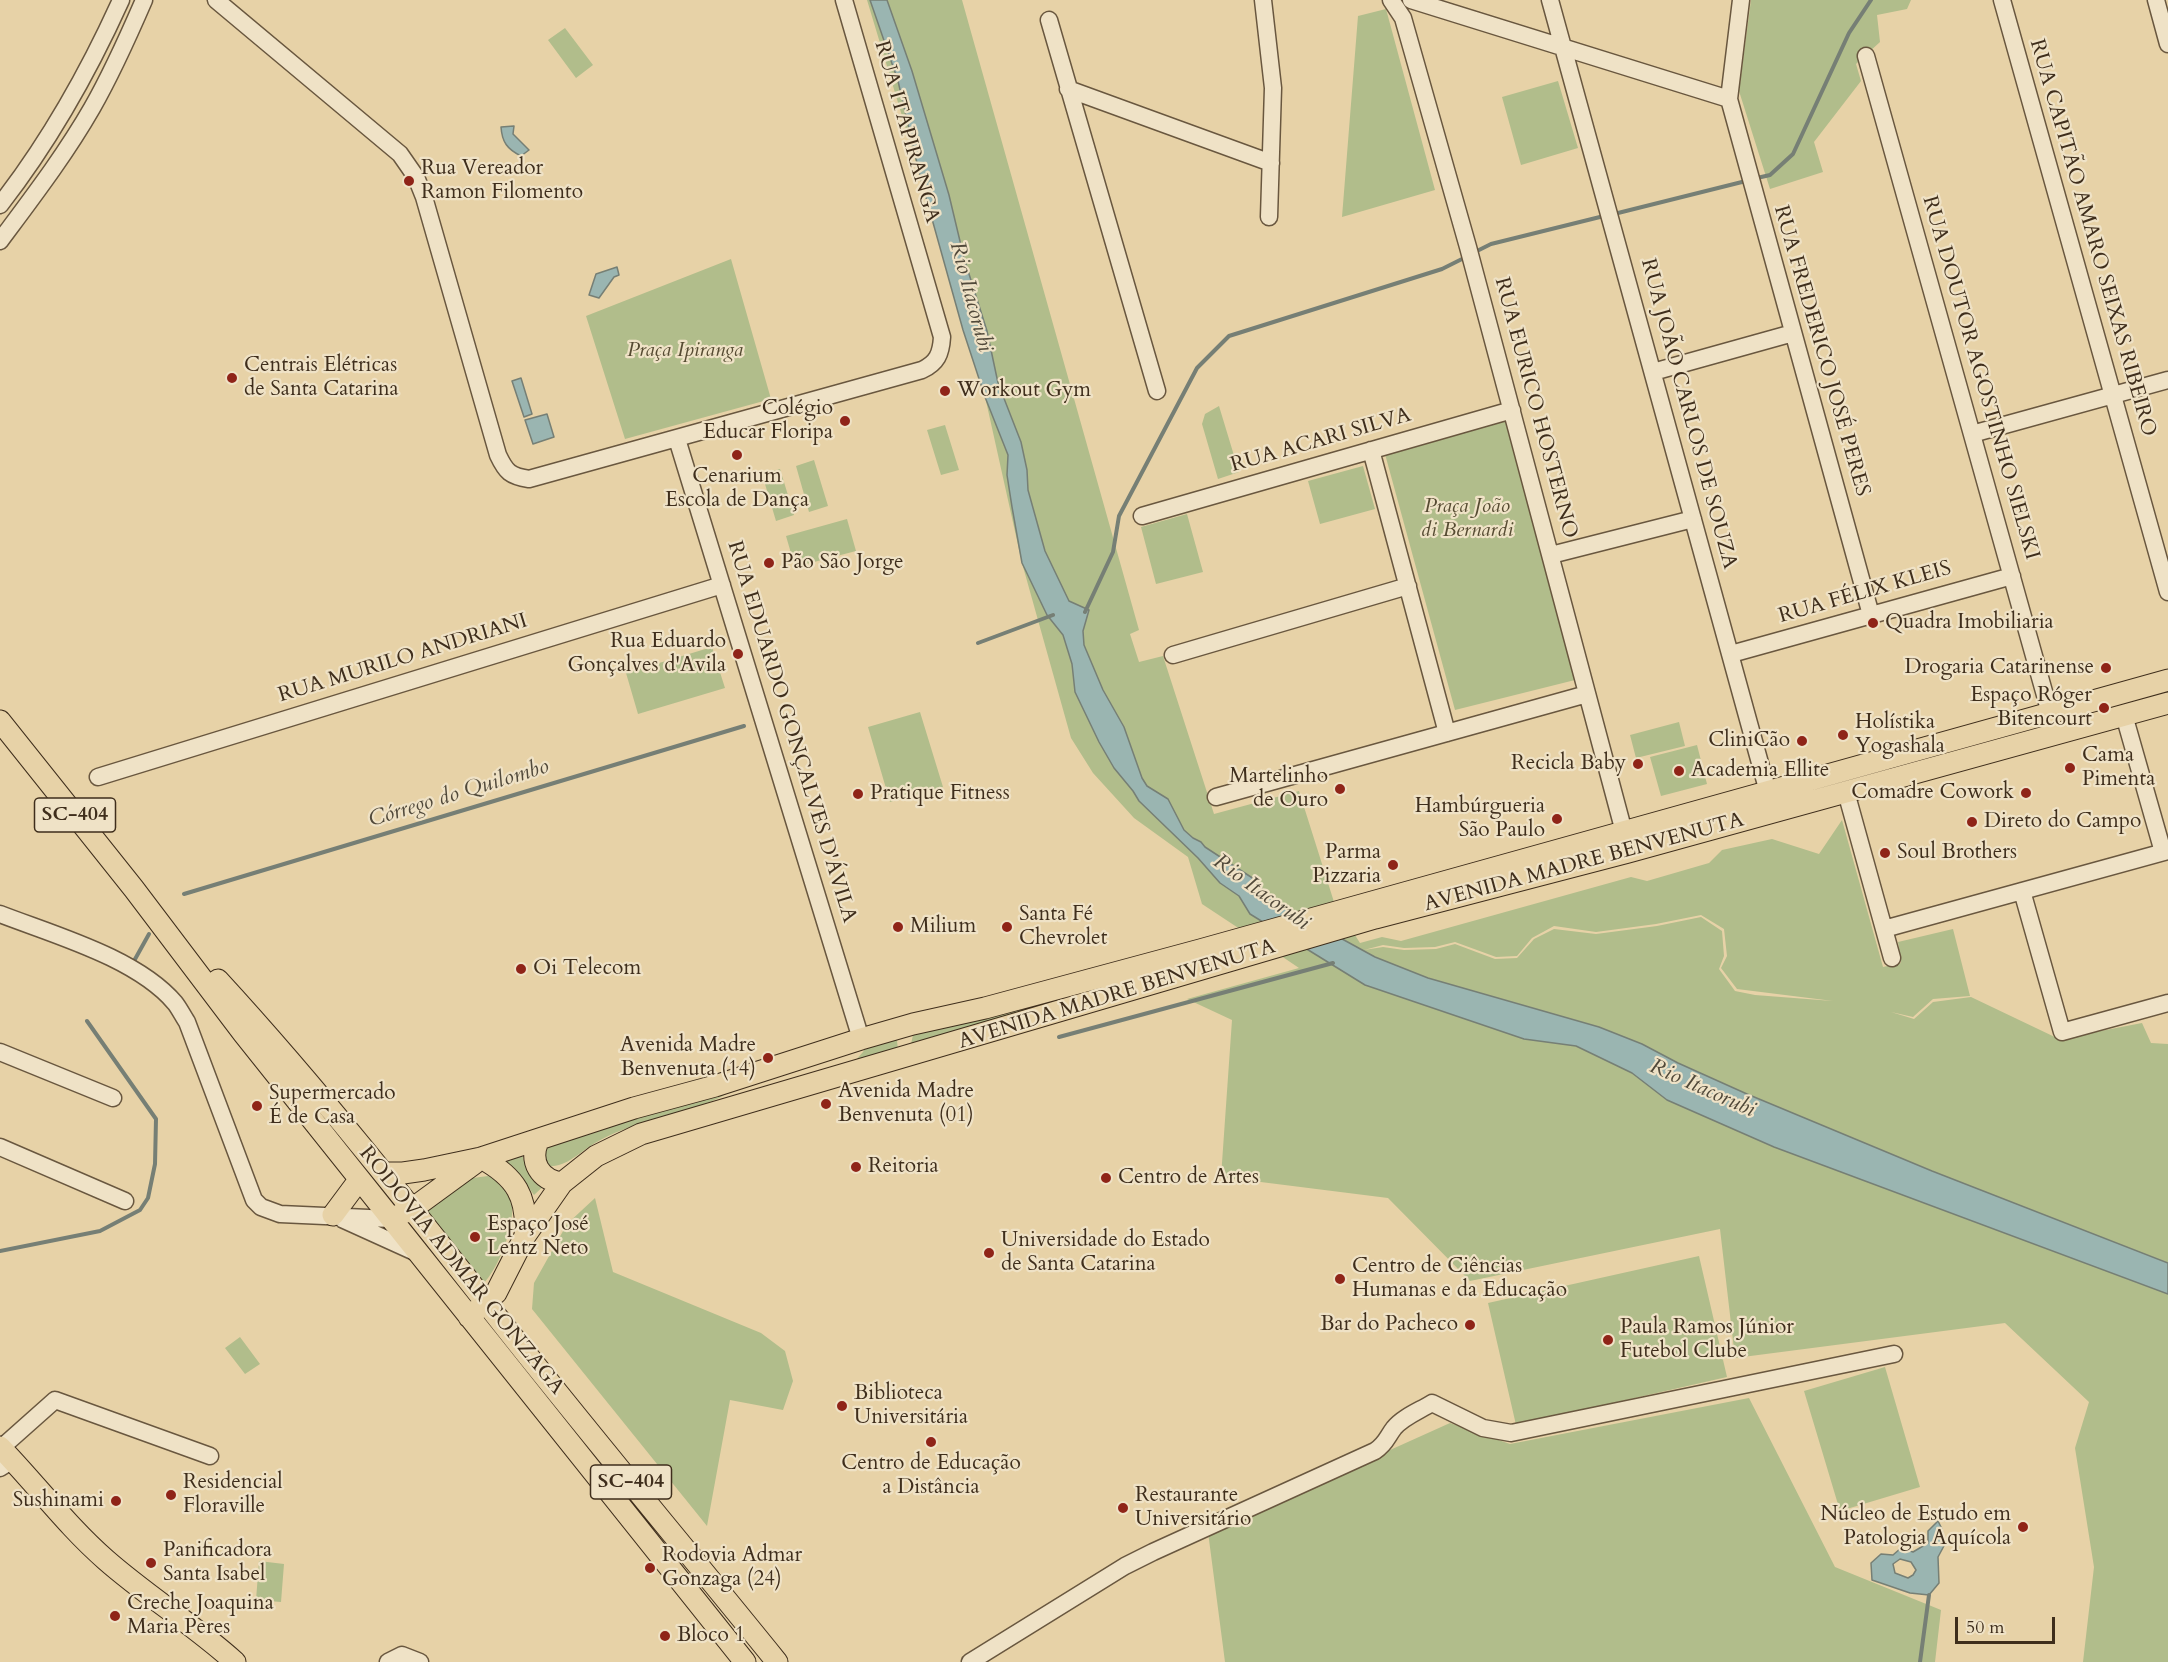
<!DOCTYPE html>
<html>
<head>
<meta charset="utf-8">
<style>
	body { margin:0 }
	#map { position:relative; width:2168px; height:1662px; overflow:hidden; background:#e7d2a7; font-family:Cardo,serif }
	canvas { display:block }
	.scale { position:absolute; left:1955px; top:1617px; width:100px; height:27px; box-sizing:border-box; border:3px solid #3f2e1c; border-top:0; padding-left:8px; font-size:18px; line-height:21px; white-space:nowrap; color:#3f2e1c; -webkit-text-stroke:4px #efe2c6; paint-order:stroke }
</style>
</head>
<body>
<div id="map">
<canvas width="2168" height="1662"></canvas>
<div class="scale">50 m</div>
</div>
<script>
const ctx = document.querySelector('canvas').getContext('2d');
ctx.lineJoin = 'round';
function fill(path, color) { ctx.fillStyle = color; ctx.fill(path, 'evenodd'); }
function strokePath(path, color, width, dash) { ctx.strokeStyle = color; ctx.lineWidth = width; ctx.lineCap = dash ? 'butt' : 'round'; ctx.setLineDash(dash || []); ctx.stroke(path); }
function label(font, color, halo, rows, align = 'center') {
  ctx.font = font + ' Cardo,serif'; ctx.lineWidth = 4.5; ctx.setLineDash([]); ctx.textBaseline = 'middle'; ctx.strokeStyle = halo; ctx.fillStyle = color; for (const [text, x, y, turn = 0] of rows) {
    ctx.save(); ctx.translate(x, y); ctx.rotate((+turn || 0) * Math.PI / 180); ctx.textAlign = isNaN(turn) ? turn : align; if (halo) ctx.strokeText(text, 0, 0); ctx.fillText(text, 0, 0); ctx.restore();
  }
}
const green = new Path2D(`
	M 867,0 L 962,0 L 1139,630 L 1130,634 L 1139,662 L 1163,656 L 1214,814 L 1299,791 L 1334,902 L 1360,943 L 1382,937 L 1401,941 L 1631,877 L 1647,881 L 1709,863 L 1722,850 L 1772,839 L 1819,854 L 1842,820 L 1883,967 L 1901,963 L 1898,942 L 1953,929 L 1970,996 L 1933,999 L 1913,1017 L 1891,1012 L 1914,1019 L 1933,1002 L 1971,997 L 2059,1039 L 2142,1023 L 2151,1043 L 2168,1044 L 2168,1662 L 2083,1662 L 2094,1567 L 2075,1448 L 2089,1402 L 2005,1323 L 1735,1358 L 1720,1229 L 1470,1281 L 1388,1198 L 1221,1177 L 1232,1020 L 1187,999 L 1299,968 L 1262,943 L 911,1044 L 913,1035 L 1255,939 L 1202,904 L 1188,857 L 1134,818 L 1093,773 L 1071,738 L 1022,563 L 980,374 ZM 1701,915 L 1724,929 L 1727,956 L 1721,968 L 1737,989 L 1833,1001 L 1755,995 L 1735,991 L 1719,969 L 1724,956 L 1722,931 L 1701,917 L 1657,926 L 1596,934 L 1554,929 L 1534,939 L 1517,958 L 1495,959 L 1455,944 L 1436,949 L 1404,950 L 1383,947 L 1364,950 L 1383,945 L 1404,948 L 1435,947 L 1455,942 L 1496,957 L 1517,956 L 1532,938 L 1554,926 L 1596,932 L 1656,924 Z
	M 1751,0 L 1911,0 L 1907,9 L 1877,15 L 1880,42 L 1856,64 L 1861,81 L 1814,142 L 1823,172 L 1770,189 L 1739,91 Z
	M 1386,9 L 1435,190 L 1342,217 L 1358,16 Z
	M 565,28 L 593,65 L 576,78 L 548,40 Z
	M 1558,81 L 1578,148 L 1521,165 L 1502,97 Z
	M 731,259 L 771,399 L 625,439 L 586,316 Z
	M 1219,406 L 1239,472 L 1218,479 L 1202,424 L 1205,414 Z
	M 1506,420 L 1575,680 L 1455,710 L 1385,454 Z
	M 945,425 L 959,470 L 941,475 L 927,430 Z
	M 814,460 L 828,506 L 809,512 L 796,466 Z
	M 1363,466 L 1375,509 L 1320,524 L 1308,481 Z
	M 780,469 L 794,515 L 776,521 L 762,474 Z
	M 1187,514 L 1203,572 L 1156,584 L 1141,527 Z
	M 847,519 L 856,551 L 795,567 L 786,536 Z
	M 712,647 L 725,688 L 638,714 L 626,673 Z
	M 920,712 L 943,787 L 890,802 L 868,727 Z
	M 1679,722 L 1685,746 L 1636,758 L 1630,735 Z
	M 1697,745 L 1707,784 L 1661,796 L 1650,757 Z
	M 900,1036 L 897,1041 L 898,1050 L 853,1063 L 863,1052 L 867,1045 Z
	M 751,1077 C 739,1085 726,1096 712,1101 C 673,1116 631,1122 595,1143 C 578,1153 563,1171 543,1165 L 540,1150 Z
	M 522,1154 C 526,1171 533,1175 548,1182 L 534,1195 L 523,1180 L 503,1164 L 508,1159 Z
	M 488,1176 C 493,1178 501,1180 505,1184 C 525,1205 500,1269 482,1285 L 423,1210 L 458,1180 Z
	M 595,1198 L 613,1272 L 761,1333 L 785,1351 L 793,1381 L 783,1410 L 730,1400 L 707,1526 L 532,1309 L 534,1283 L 567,1224 Z
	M 1699,1256 L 1727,1377 L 1516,1425 L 1488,1303 Z
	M 240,1337 L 260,1364 L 245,1374 L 225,1348 Z
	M 1885,1367 L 1920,1487 L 1840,1511 L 1804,1391 Z
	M 1749,1398 L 1835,1567 L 1941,1610 L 1935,1662 L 1225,1662 L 1208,1532 L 1450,1423 L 1510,1444 Z
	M 259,1561 L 284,1564 L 281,1602 L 256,1600 Z`);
const water = new Path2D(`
	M 870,0 L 887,0 L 912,71 L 949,195 L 964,258 L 987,331 L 998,383 L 1021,442 L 1027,470 L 1028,490 L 1045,551 L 1069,601 L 1089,610 L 1083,631 L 1084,645 L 1103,690 L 1124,727 L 1142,778 L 1147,786 L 1168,799 L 1184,830 L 1193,838 L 1201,842 L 1205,847 L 1254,879 L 1265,892 L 1282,906 L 1375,957 L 1428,978 L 1599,1027 L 1642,1044 L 1678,1063 L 1747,1094 L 1932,1171 L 2168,1263 L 2168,1294 L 1774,1147 L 1667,1100 L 1632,1073 L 1576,1046 L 1524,1039 L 1365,985 L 1250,914 L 1239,896 L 1220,883 L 1198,858 L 1139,801 L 1133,791 L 1114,768 L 1099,742 L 1075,692 L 1072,664 L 1063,635 L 1047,615 L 1022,563 L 1012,507 L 1007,475 L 1008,455 L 985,397 L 963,330 L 920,176 L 898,81 Z
	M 514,126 L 513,134 L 529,150 L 521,156 C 507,149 502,142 501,127 Z
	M 617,267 L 619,275 L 614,277 L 599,298 L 589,295 L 596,274 Z
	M 521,378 L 532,414 L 524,417 L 512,381 Z
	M 547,414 L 554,437 L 533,444 L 525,420 Z
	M 1938,1521 L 1942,1529 L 1945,1544 L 1938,1557 L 1939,1583 L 1929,1595 L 1910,1593 L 1872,1580 L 1871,1563 L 1881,1554 L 1893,1555 L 1901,1548 L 1913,1552 L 1928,1543 L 1928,1531 ZM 1900,1559 L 1911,1562 L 1916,1570 L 1913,1575 L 1908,1578 L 1895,1573 L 1893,1564 Z`);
const stream = new Path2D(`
	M 1757,178 L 1770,175 L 1793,154 L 1849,33 L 1871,0
	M 1614,214 L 1746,181
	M 1475,252 L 1491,244 L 1604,216
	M 1085,612 L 1113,552 L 1119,516 L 1197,368 L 1229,336 L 1442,269 L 1466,257
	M 978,643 L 1053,615
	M 184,894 L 744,726
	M 134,961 L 149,934
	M 1059,1037 L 1333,963
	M 0,1251 L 100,1231 L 140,1210 L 148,1198 L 155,1164 L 156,1119 L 87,1021
	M 1920,1662 L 1929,1595`);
const minor = new Path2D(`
	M 216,0 L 400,154 L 416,177 L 424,197 L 498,455 C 506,472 510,476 529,479 L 922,370 C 937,363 941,354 942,337 L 844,0
	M 1263,0 L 1273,88 L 1269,217
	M 1391,0 L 1403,18 L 1468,247 L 1624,832
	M 1411,0 L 1729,99
	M 1550,0 L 1771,803
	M 1741,0 L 1729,99 L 1871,615
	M 2002,0 L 2168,592
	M 2156,0 L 2168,44
	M 1049,20 L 1157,391
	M 1866,56 L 2050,713
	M 1068,89 L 1271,163
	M 0,205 C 49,142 88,73 121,0
	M 0,241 C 32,198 65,155 92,108 C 112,73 128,37 144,0
	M 1653,372 L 1793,333
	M 1972,434 L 2168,380
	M 677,439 L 861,1039
	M 1371,450 L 1447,733
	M 1142,516 L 1512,410
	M 1551,555 L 1693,519
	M 1731,654 L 2012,576
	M 1173,655 L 1408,586
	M 2124,715 L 2163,852
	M 98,777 L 722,585
	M 1846,792 L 1892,958
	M 1216,797 L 1587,694
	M 2022,891 L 2062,1032 L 2168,1003
	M 0,914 C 54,935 137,958 175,1003 C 179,1008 183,1016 187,1022 L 254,1200 L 261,1207 L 280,1214 L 391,1219
	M 1884,929 L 2168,851
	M 0,1052 L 113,1098
	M 0,1147 L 125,1201
	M 342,1219 L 417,1253
	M 1,1448 L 55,1400 L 210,1456
	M 0,1468 L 13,1460
	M 388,1662 L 402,1655 L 420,1662
	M 970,1662 L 1125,1566 L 1153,1552 L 1375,1451 C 1386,1444 1387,1437 1394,1428 C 1403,1417 1419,1411 1432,1403 L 1483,1428 L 1511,1433 L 1894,1354`);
const major = new Path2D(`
	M 0,721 L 134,889 L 243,1033 L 745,1662
	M 218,980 C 321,1092 415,1212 509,1332 C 597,1443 688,1552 777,1662
	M 538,1141 C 529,1162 540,1180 562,1183
	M 481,1158 C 516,1177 528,1197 525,1236
	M 383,1173 L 403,1173 L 424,1170 L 481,1158 L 634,1108 L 715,1086 L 861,1039 L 913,1024 L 985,1008 L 1200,950 L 2168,680
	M 333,1215 L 359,1180
	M 399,1215 L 412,1209 L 475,1163
	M 469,1317 L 496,1293 L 525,1236 L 562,1183 L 596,1156 L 641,1134 L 1375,918 L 1628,852 L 2168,703
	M 0,1447 C 36,1484 67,1526 106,1560 C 147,1596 194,1625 235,1662`);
const markers = [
	[409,181,6,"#8f2418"],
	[232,378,6,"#8f2418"],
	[945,391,6,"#8f2418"],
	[845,421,6,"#8f2418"],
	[737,455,6,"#8f2418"],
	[769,563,6,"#8f2418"],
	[1873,623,6,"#8f2418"],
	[738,654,6,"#8f2418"],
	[2106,668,6,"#8f2418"],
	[2104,708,6,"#8f2418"],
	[1843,735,6,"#8f2418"],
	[1802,741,6,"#8f2418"],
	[1638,764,6,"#8f2418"],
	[2070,768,6,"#8f2418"],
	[1679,771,6,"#8f2418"],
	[1340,789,6,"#8f2418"],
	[2026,793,6,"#8f2418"],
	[858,794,6,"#8f2418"],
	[1557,819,6,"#8f2418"],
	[1972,822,6,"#8f2418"],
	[1885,853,6,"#8f2418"],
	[1393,865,6,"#8f2418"],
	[898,927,6,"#8f2418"],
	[1007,927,6,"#8f2418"],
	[521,969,6,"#8f2418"],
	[768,1058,6,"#8f2418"],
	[826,1104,6,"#8f2418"],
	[257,1106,6,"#8f2418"],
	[856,1167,6,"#8f2418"],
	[1106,1178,6,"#8f2418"],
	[475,1237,6,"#8f2418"],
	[989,1253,6,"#8f2418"],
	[1340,1279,6,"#8f2418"],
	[1470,1325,6,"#8f2418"],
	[1608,1340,6,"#8f2418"],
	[842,1406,6,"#8f2418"],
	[931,1442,6,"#8f2418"],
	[171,1495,6,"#8f2418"],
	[116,1501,6,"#8f2418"],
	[1123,1508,6,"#8f2418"],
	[2023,1527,6,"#8f2418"],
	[151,1563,6,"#8f2418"],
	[650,1568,6,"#8f2418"],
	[115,1616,6,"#8f2418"],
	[665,1636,6,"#8f2418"]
];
const shields = [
	[75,815,81],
	[631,1482,81]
];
const shieldNames = [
	["SC-404",75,815],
	["SC-404",631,1482]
];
const streetNames = [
	["RUA ITAPIRANGA",906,132,74],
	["RUA CAPITÃO AMARO SEIXAS RIBEIRO",2092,238,74],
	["RUA FREDERICO JOSÉ PERES",1821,351,74],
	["RUA DOUTOR AGOSTINHO SIELSKI",1980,378,74],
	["RUA EURICO HOSTERNO",1535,408,75],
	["RUA JOÃO CARLOS DE SOUZA",1688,414,75],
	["RUA ACARI SILVA",1321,441,-16],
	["RUA FÉLIX KLEIS",1865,593,-16],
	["RUA MURILO ANDRIANI",403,659,-17],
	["RUA EDUARDO GONÇALVES D'ÁVILA",791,732,73],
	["AVENIDA MADRE BENVENUTA",1584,863,-15],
	["AVENIDA MADRE BENVENUTA",1117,995,-17],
	["RODOVIA ADMAR GONZAGA",461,1271,51]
];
const poiNames = [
	["Rua Vereador",421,169],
	["Ramon Filomento",421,193],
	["Centrais Elétricas",244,366],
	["de Santa Catarina",244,390],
	["Workout Gym",957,391],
	["Colégio",833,409,"right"],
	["Educar Floripa",833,433,"right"],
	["Cenarium",737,477,"center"],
	["Escola de Dança",737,501,"center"],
	["Pão São Jorge",781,563],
	["Quadra Imobiliaria",1885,623],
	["Rua Eduardo",726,642,"right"],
	["Gonçalves d'Avila",726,666,"right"],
	["Drogaria Catarinense",2094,668,"right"],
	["Espaço Róger",2092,696,"right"],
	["Bitencourt",2092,720,"right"],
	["Holístika",1855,723],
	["Yogashala",1855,747],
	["CliniCão",1790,741,"right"],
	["Cama",2082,756],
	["Pimenta",2082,780],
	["Recicla Baby",1626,764,"right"],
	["Academia Ellite",1691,771],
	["Martelinho",1328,777,"right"],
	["de Ouro",1328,801,"right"],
	["Comadre Cowork",2014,793,"right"],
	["Pratique Fitness",870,794],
	["Hambúrgueria",1545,807,"right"],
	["São Paulo",1545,831,"right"],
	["Direto do Campo",1984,822],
	["Parma",1381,853,"right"],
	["Pizzaria",1381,877,"right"],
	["Soul Brothers",1897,853],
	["Santa Fé",1019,915],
	["Chevrolet",1019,939],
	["Milium",910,927],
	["Oi Telecom",533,969],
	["Avenida Madre",756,1046,"right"],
	["Benvenuta (14)",756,1070,"right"],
	["Avenida Madre",838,1092],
	["Benvenuta (01)",838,1116],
	["Supermercado",269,1094],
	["É de Casa",269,1118],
	["Reitoria",868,1167],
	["Centro de Artes",1118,1178],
	["Espaço José",487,1225],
	["Lentz Neto",487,1249],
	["Universidade do Estado",1001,1241],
	["de Santa Catarina",1001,1265],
	["Centro de Ciências",1352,1267],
	["Humanas e da Educação",1352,1291],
	["Bar do Pacheco",1458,1325,"right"],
	["Paula Ramos Júnior",1620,1328],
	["Futebol Clube",1620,1352],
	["Biblioteca",854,1394],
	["Universitária",854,1418],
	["Centro de Educação",931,1464,"center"],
	["a Distância",931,1488,"center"],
	["Residencial",183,1483],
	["Floraville",183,1507],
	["Restaurante",1135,1496],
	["Universitário",1135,1520],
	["Sushinami",104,1501,"right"],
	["Núcleo de Estudo em",2011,1515,"right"],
	["Patologia Aquícola",2011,1539,"right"],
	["Panificadora",163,1551],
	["Santa Isabel",163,1575],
	["Rodovia Admar",662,1556],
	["Gonzaga (24)",662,1580],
	["Creche Joaquina",127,1604],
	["Maria Peres",127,1628],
	["Bloco 1",677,1636]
];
const parkNames = [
	["Praça Ipiranga",685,351],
	["Praça João",1467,507],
	["di Bernardi",1467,531]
];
const waterNames = [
	["Rio Itacorubi",970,297,75],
	["Córrego do Quilombo",459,794,-17],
	["Rio Itacorubi",1261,893,36],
	["Rio Itacorubi",1702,1089,24]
];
fill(green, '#b1bd8b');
fill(water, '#9ab5b1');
strokePath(water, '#767f75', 1.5);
strokePath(stream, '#767f75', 4);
strokePath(minor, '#69573f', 19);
strokePath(major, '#3f2e1c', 23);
strokePath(minor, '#efe2c6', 16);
strokePath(major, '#e7d2a7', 21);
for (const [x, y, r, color] of markers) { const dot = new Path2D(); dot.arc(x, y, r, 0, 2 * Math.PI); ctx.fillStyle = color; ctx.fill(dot); strokePath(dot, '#efe2c6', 2); }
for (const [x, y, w] of shields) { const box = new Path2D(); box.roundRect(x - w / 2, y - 17, w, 34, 4.5); ctx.fillStyle = '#efe2c6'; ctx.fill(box); strokePath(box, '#3f2e1c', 1.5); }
label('bold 20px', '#3f2e1c', null, shieldNames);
label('21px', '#3f2e1c', '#efe2c6', streetNames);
label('21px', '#3f2e1c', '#efe2c6', poiNames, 'left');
label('italic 21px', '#564b32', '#efe2c6', parkNames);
label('italic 22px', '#51493a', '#efe2c6', waterNames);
</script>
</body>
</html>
